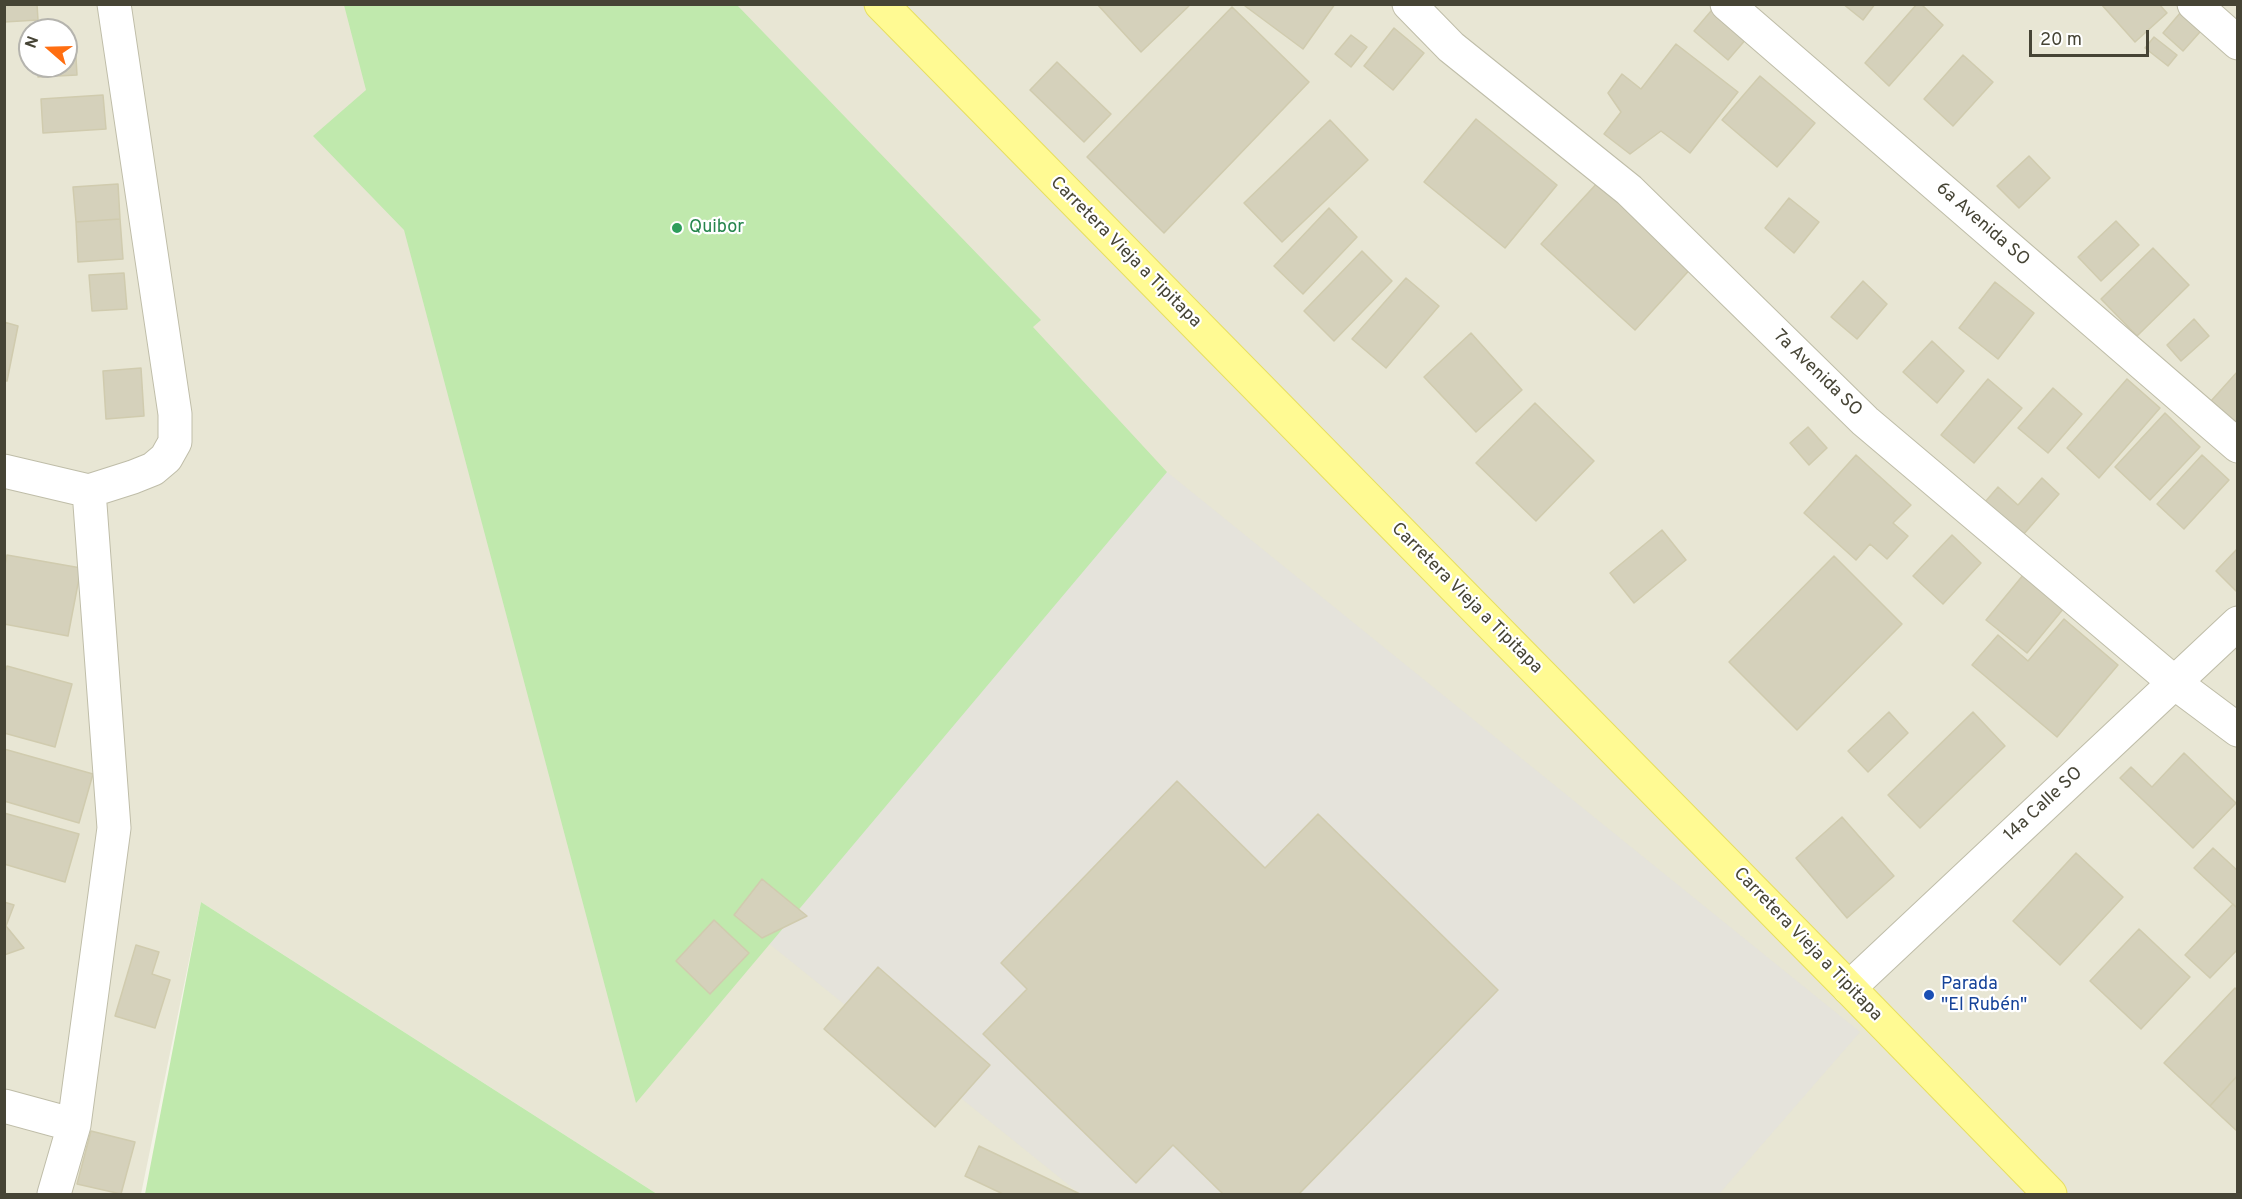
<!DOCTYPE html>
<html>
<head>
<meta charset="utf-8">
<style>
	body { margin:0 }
	#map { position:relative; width:2242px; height:1199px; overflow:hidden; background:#f3f3e6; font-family:Overpass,sans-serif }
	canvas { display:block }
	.frame { position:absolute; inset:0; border:6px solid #464435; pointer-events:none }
	.north { position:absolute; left:18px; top:18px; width:60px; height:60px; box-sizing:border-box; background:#fff; border:2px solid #b5b4ae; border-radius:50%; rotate:290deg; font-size:16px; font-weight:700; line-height:24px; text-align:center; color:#464435 }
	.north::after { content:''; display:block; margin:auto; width:21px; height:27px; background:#ff6e11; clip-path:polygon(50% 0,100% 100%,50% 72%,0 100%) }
	.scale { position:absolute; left:2029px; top:30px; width:120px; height:27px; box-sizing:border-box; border:3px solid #464435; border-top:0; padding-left:8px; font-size:18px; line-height:21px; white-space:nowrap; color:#464435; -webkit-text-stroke:4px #fff; paint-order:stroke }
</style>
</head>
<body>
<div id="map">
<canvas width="2242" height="1199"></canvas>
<div class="frame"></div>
<div class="north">N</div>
<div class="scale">20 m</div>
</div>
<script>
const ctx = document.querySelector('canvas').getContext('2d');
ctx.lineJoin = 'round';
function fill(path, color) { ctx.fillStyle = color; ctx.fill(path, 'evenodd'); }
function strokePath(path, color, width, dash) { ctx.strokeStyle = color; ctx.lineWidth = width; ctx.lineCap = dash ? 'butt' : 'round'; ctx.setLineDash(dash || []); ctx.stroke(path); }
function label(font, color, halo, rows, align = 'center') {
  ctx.font = font + ' Overpass,sans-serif'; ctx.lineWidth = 4.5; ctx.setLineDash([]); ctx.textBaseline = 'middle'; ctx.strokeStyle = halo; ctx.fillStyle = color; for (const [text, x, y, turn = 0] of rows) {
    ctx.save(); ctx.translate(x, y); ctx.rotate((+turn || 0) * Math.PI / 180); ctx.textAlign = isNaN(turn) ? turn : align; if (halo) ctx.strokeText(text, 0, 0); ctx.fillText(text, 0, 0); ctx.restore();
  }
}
const residential = new Path2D(`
	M 5,5 L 2237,5 L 2237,1194 L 657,1194 L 201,902 L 141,1194 L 5,1194 ZM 30,30 L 66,30 L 66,66 L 30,66 Z`);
const industrial = new Path2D(`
	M 1167,472 L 1860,1032 L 1719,1194 L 1080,1194 L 762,938 Z`);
const green = new Path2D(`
	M 344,5 L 737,5 L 1041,320 L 1033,327 L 1167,472 L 636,1103 L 404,230 L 313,136 L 366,90 Z
	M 201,902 L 657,1194 L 145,1194 Z`);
const building = new Path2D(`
	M 4,4 L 37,4 L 38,20 L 4,22 Z
	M 1097,4 L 1191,4 L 1141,52 Z
	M 1246,4 L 1335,4 L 1303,49 L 1245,6 Z
	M 1717,4 L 1754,30 L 1728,60 L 1694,31 Z
	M 1843,4 L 1875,4 L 1863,20 Z
	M 1917,4 L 1921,4 L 1943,25 L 1889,86 L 1865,63 Z
	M 2101,4 L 2159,4 L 2167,13 L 2135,42 Z
	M 2187,5 L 2208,23 L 2183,51 L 2163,33 Z
	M 1232,7 L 1309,82 L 1164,233 L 1087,157 Z
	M 1394,28 L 1424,53 L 1393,90 L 1364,66 Z
	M 1351,35 L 1367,47 L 1351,67 L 1335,54 Z
	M 2154,37 L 2177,55 L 2168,66 L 2145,48 Z
	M 66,40 L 75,40 L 77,75 L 38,77 L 38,66 L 66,66 Z
	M 1676,44 L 1738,92 L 1690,153 L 1661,131 L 1630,154 L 1604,134 L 1621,112 L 1608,93 L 1622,74 L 1641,89 Z
	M 1963,55 L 1993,82 L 1953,126 L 1924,99 Z
	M 1057,62 L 1111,114 L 1084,142 L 1030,90 Z
	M 1760,76 L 1815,123 L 1777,167 L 1722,120 Z
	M 103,95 L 106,129 L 43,133 L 41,99 Z
	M 1476,119 L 1557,185 L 1505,248 L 1424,182 Z
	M 1330,120 L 1368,160 L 1282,242 L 1244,203 Z
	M 2029,156 L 2050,178 L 2019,208 L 1997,186 Z
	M 1600,180 L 1694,265 L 1635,330 L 1541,244 Z
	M 118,184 L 120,219 L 76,222 L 73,187 Z
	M 1789,198 L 1819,222 L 1794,253 L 1765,228 Z
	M 1329,208 L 1357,237 L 1303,294 L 1274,266 Z
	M 120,219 L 123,259 L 78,262 L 76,222 Z
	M 2116,221 L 2139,245 L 2101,281 L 2078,257 Z
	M 2153,248 L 2189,285 L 2137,336 L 2101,299 Z
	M 1362,251 L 1392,281 L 1334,341 L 1304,311 Z
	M 124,273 L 127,309 L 92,311 L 89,275 Z
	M 1406,278 L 1439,306 L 1386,368 L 1352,339 Z
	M 1863,281 L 1887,304 L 1857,339 L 1831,317 Z
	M 1995,282 L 2034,313 L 1998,359 L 1959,328 Z
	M 2194,319 L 2209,336 L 2181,361 L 2167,345 Z
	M 4,322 L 18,326 L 7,381 L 4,381 Z
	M 1471,333 L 1522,390 L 1476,432 L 1424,377 Z
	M 1932,341 L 1964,371 L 1937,403 L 1903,372 Z
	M 141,368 L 144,416 L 106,419 L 103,371 Z
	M 2238,371 L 2238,425 L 2211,401 Z
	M 1988,379 L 2022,408 L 1974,463 L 1941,435 Z
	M 2127,379 L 2160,408 L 2099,478 L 2067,448 Z
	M 2053,388 L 2082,414 L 2048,453 L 2018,428 Z
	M 1535,403 L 1594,461 L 1536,521 L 1476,463 Z
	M 2165,413 L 2200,447 L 2150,500 L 2115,467 Z
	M 1808,427 L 1827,448 L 1809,465 L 1790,443 Z
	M 1856,455 L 1911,505 L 1893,523 L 1908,536 L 1887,559 L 1870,544 L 1856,560 L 1804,513 Z
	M 2202,455 L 2229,480 L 2184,529 L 2157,504 Z
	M 2042,478 L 2059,494 L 2022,536 L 1985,502 L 1998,487 L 2018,505 Z
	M 1662,530 L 1686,560 L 1634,603 L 1610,573 Z
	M 1952,535 L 1981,563 L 1943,604 L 1913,576 Z
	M 2238,548 L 2238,589 L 2236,591 L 2216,571 Z
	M 7,555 L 81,568 L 68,636 L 4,624 L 4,570 Z
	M 1834,556 L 1902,624 L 1797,730 L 1729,662 Z
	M 2024,574 L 2064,608 L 2027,653 L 1986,620 Z
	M 2064,619 L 2118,665 L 2057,737 L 1972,665 L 1998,635 L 2028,661 Z
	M 7,666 L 72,684 L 55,747 L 4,733 L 4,675 Z
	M 1889,712 L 1908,733 L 1868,772 L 1848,751 Z
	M 1973,712 L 2005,746 L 1920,828 L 1888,795 Z
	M 4,749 L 93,774 L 79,823 L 4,801 Z
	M 2184,753 L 2236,803 L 2193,848 L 2120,778 L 2131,767 L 2152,787 Z
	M 1177,781 L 1265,868 L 1318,814 L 1498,990 L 1299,1194 L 1223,1194 L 1173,1145 L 1136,1183 L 983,1034 L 1027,989 L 1001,963 Z
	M 4,813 L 79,834 L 65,882 L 4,864 Z
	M 1842,817 L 1894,876 L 1847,918 L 1796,858 Z
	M 2213,848 L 2238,871 L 2238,909 L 2194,868 Z
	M 2076,853 L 2123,897 L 2060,965 L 2013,921 Z
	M 762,879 L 807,916 L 762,938 L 734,915 Z
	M 4,902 L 14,905 L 6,926 L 24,948 L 4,955 Z
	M 2233,904 L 2238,909 L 2238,949 L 2210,978 L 2185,955 Z
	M 714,920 L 749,953 L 710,994 L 676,961 Z
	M 2139,929 L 2190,977 L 2141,1029 L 2090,981 Z
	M 136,945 L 159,952 L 152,974 L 170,980 L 155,1028 L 115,1016 Z
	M 878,967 L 990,1065 L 935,1127 L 824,1029 Z
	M 2235,988 L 2238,991 L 2238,1075 L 2210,1106 L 2164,1063 Z
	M 2238,1075 L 2238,1132 L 2210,1106 Z
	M 91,1131 L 135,1142 L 121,1194 L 77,1184 Z
	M 979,1146 L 1080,1194 L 1003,1194 L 965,1176 Z`);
const minor = new Path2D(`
	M 1409,4 L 1451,47 L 1629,190 L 1865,421 L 2175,683 L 2238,730
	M 1727,4 L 2238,446
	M 2194,4 L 2238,43
	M 4,471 L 89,491 L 133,477 L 153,469 L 166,458 L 175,442 L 175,414 L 114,4
	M 1849,988 L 2238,623
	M 4,1106 L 74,1125
	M 54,1194 L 74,1125 L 114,828 L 89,491`);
const major = new Path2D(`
	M 881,4 L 1849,988 L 2050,1194`);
const markers = [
	[677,228,6,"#2e9e5b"],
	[1929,995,6,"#1a4fb4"]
];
const streetNames = [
	["6a Avenida SO",1982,225,41],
	["Carretera Vieja a Tipitapa",1125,253,45],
	["7a Avenida SO",1817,374,44],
	["Carretera Vieja a Tipitapa",1466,599,45],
	["14a Calle SO",2044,805,-43],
	["Carretera Vieja a Tipitapa",1807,945,46]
];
const leisureNames = [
	["Quibor",689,228]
];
const transitNames = [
	["Parada",1941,985],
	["\"El Rubén\"",1941,1006]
];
fill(residential, '#e8e6d4');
fill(industrial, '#e5e3db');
fill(green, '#c0e9ad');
fill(building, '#d5d1bb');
strokePath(building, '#d0cbae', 1.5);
strokePath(minor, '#bfbda8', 35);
strokePath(major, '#e7df60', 35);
strokePath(minor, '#fff', 33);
strokePath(major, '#fffa93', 33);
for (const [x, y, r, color] of markers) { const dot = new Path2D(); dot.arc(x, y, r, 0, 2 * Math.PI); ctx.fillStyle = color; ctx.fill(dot); strokePath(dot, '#fff', 2); }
label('18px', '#464435', '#fff', streetNames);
label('18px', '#27864d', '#fff', leisureNames, 'left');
label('18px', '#164399', '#fff', transitNames, 'left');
</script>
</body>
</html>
